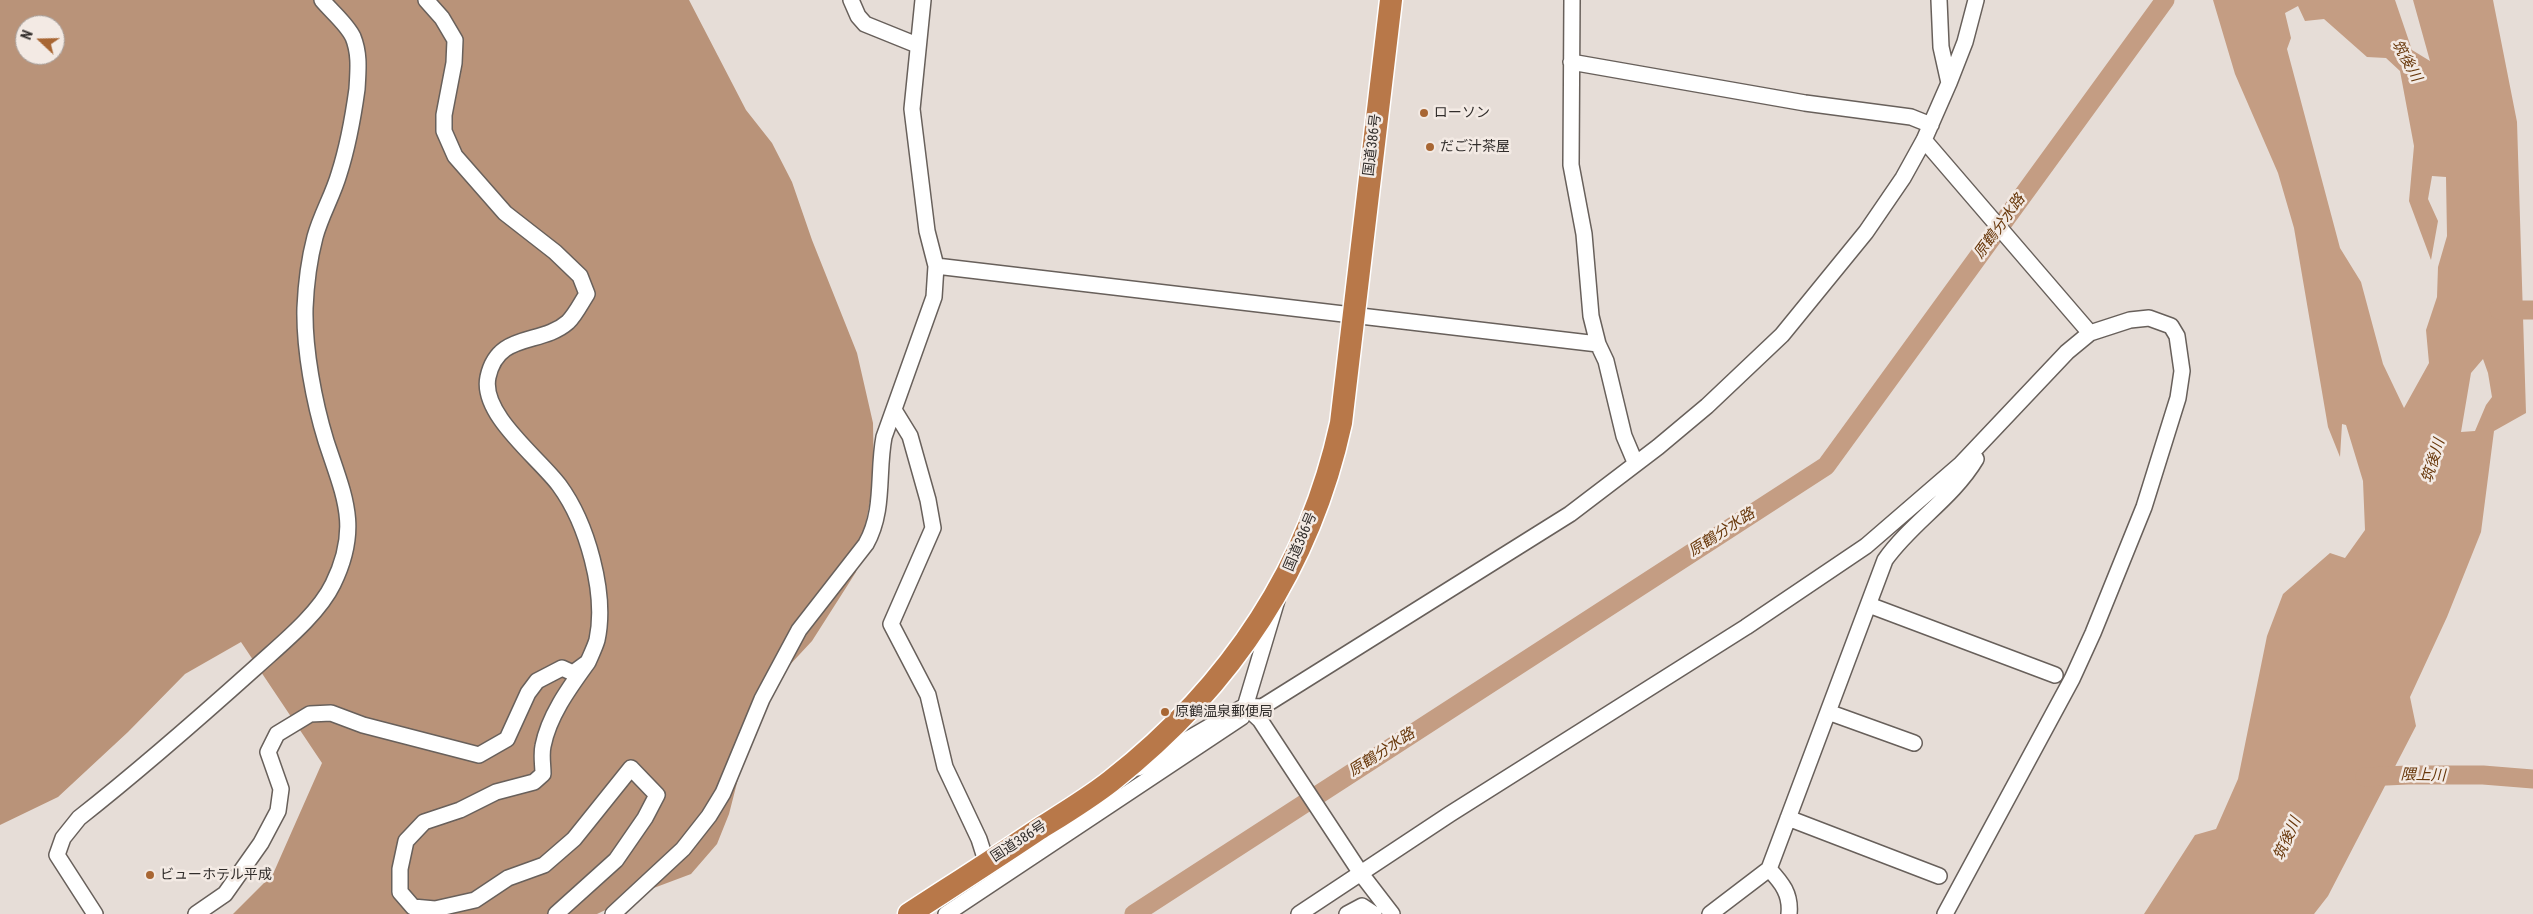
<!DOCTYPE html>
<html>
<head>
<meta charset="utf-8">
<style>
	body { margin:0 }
	#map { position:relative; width:2533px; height:914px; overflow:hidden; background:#e6ddd7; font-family:"Roboto Condensed",sans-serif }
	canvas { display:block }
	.north { position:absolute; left:15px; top:15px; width:50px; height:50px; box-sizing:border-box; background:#f3eae4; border:1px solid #a59e9a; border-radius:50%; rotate:291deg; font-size:14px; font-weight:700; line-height:20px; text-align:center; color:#312d2b }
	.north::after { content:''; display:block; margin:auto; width:18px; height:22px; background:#a86633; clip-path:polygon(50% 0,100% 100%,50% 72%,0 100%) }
</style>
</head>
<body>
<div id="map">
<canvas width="2533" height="914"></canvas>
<div class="north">N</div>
</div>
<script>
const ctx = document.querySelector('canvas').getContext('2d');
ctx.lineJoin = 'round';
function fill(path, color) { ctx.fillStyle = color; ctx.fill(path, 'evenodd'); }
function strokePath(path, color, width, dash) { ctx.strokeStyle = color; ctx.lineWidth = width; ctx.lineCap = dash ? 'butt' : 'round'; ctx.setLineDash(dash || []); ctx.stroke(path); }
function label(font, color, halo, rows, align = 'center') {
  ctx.font = font + ' "Roboto Condensed","Noto Sans JP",sans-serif'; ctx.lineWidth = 5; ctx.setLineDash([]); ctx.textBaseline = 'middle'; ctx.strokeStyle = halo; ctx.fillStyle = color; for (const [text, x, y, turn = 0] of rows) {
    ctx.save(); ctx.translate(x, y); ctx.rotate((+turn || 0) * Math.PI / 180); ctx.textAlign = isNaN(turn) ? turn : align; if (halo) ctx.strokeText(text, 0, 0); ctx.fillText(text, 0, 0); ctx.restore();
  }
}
const forest = new Path2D(`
	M 0,0 L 689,0 L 746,110 L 772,143 L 792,182 L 812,240 L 857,353 L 873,423 L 874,481 L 856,572 L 812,641 L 786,669 L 767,700 L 739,775 L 729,814 L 717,844 L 691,874 L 643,892 L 597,914 L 233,914 L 273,874 L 322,763 L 241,642 L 185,674 L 128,732 L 58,797 L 0,825 ZM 25,25 L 55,25 L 55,55 L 25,55 Z`);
const water = new Path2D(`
	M 2213,0 L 2395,0 L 2412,50 L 2430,61 L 2413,0 L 2493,0 L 2517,122 L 2526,413 L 2494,431 L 2481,532 L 2447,617 L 2410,697 L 2416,726 L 2328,896 L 2314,914 L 2144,914 L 2195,835 L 2216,829 L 2238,779 L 2267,636 L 2283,594 L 2330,553 L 2345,558 L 2365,530 L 2363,481 L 2346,425 L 2342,424 L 2340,457 L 2328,427 L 2294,228 L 2278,173 L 2235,74 ZM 2298,6 L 2305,21 L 2324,19 L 2367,57 L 2386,58 L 2400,71 L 2414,146 L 2409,201 L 2431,260 L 2438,221 L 2428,199 L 2432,176 L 2446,177 L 2447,236 L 2438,267 L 2437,297 L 2426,330 L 2429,363 L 2404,408 L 2383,364 L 2361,282 L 2340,248 L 2287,49 L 2291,38 L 2285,13 ZM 2483,359 L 2488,373 L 2492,397 L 2486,405 L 2475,431 L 2461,432 L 2471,373 Z`);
const river = new Path2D(`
	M 2499,310 L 2533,310
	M 2365,777 L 2408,775 L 2483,775 L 2533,779
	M 1134,914 L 1826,466 L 2165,0`);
const minor = new Path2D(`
	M 426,0 L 442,18 L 455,40 L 454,63 L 444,115 L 444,131 L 455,156 L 505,213 L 555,252 L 580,276 L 587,294 C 581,303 576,314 568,322 C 541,346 498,331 488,377 C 480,414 539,458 559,485 C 587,523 607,593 597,640 C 595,647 591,655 588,662
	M 851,0 L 858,16 L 865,24 L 917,45
	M 1572,0 L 1571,165 L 1584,234 L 1591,316 L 1598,344 L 1606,361 L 1624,436 L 1635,462
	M 1939,0 L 1941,47 L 1949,83
	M 1571,62 L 1805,103 L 1911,117 L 1931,125
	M 1924,140 L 2090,333
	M 936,266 L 1598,344
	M 894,410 L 910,436 L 928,500 L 933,528 L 891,624 L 928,695 L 945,767 L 979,839 L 987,864
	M 1869,605 L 2055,675
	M 1245,706 L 1260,720 L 1362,875 L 1392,914
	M 1828,712 L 1914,743
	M 1138,768 L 1245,706 L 1262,707 L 1570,514 L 1658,447 L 1707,406 L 1782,335 L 1866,232 L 1903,178 L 1924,140 L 1949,83 L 1965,42 L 1976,0
	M 1788,818 L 1939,876
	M 1769,869 C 1782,883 1791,894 1789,914
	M 95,914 L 57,855 L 63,838 L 79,818 C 140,770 197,720 255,668 C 280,645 318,615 333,584 C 361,527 344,496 326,441 C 314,402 304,349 305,308 C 306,284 309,260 315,237 C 321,215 333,195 339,174 C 348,146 353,118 357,89 C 358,71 360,54 353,37 C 347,24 331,11 322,0
	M 196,914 L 225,894 L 261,843 L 278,811 L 281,789 L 268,752 L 277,734 L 310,714 L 331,713 L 363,725 L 479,755 L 507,739 L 528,693 L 537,681 L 562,668 L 573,673 L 588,662 C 570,687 549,715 543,746 C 541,755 543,765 543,774 L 534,782 L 496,792 L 460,810 L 424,822 L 406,841 L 400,869 L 400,892 L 413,907 L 435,909 L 475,900 L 508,878 L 544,865 L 574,839 L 631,768 L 657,795 L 645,818 L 616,860 L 556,914
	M 613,914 L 683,849 L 709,816 L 723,793 L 762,699 L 799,630 L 866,544 C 885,510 877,473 884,437 L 934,297 L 936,266 L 927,231 L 912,109 L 923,0
	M 946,914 L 1242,717 L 1277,600
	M 1299,914 L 1450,814 L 1746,627 L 1866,546 L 1961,464 L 2067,352 L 2090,333 L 2130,320 L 2149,318 L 2171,326 L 2177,336 L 2182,371 L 2178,398 L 2144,507 L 2093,633 L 2072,679 L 1945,914
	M 1347,914 L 1362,906 L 1374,914
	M 1710,914 L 1769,869 L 1885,560 C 1911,523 1952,499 1976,459`);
const highway = new Path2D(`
	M 909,914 C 952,886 996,858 1039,829 C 1063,814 1088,799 1111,781 C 1229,688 1309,570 1341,423 L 1391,0`);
const markers = [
	[1424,113,5,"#a86633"],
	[1430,147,5,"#a86633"],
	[1165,712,5,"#a86633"],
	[150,875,5,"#a86633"]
];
const poiNames = [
	["ローソン",1434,113],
	["だご汁茶屋",1440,147],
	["原鶴温泉郵便局",1175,712],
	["ビューホテル平成",160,875]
];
const streetNames = [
	["国道386号",1373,145,-83],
	["国道386号",1301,542,-67],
	["国道386号",1019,842,-33]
];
const waterNames = [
	["筑後川",2406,61,61],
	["原鶴分水路",2000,227,-54],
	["筑後川",2434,461,-73],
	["原鶴分水路",1722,533,-33],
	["原鶴分水路",1382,753,-33],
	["隈上川",2423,776,1],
	["筑後川",2288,839,-66]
];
fill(forest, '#b99379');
fill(water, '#c49d83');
strokePath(river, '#c49d83', 19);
strokePath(minor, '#68605b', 18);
strokePath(highway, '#fff', 25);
strokePath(minor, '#fff', 15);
strokePath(highway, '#b87849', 22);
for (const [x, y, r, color] of markers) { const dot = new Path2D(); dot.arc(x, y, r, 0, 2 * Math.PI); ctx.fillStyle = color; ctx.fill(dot); strokePath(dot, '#f3eae4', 2); }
label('14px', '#312d2b', '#f3eae4', poiNames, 'left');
label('14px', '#312d2b', '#f3eae4', streetNames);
label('italic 15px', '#68370a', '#f3eae4', waterNames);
</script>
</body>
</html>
